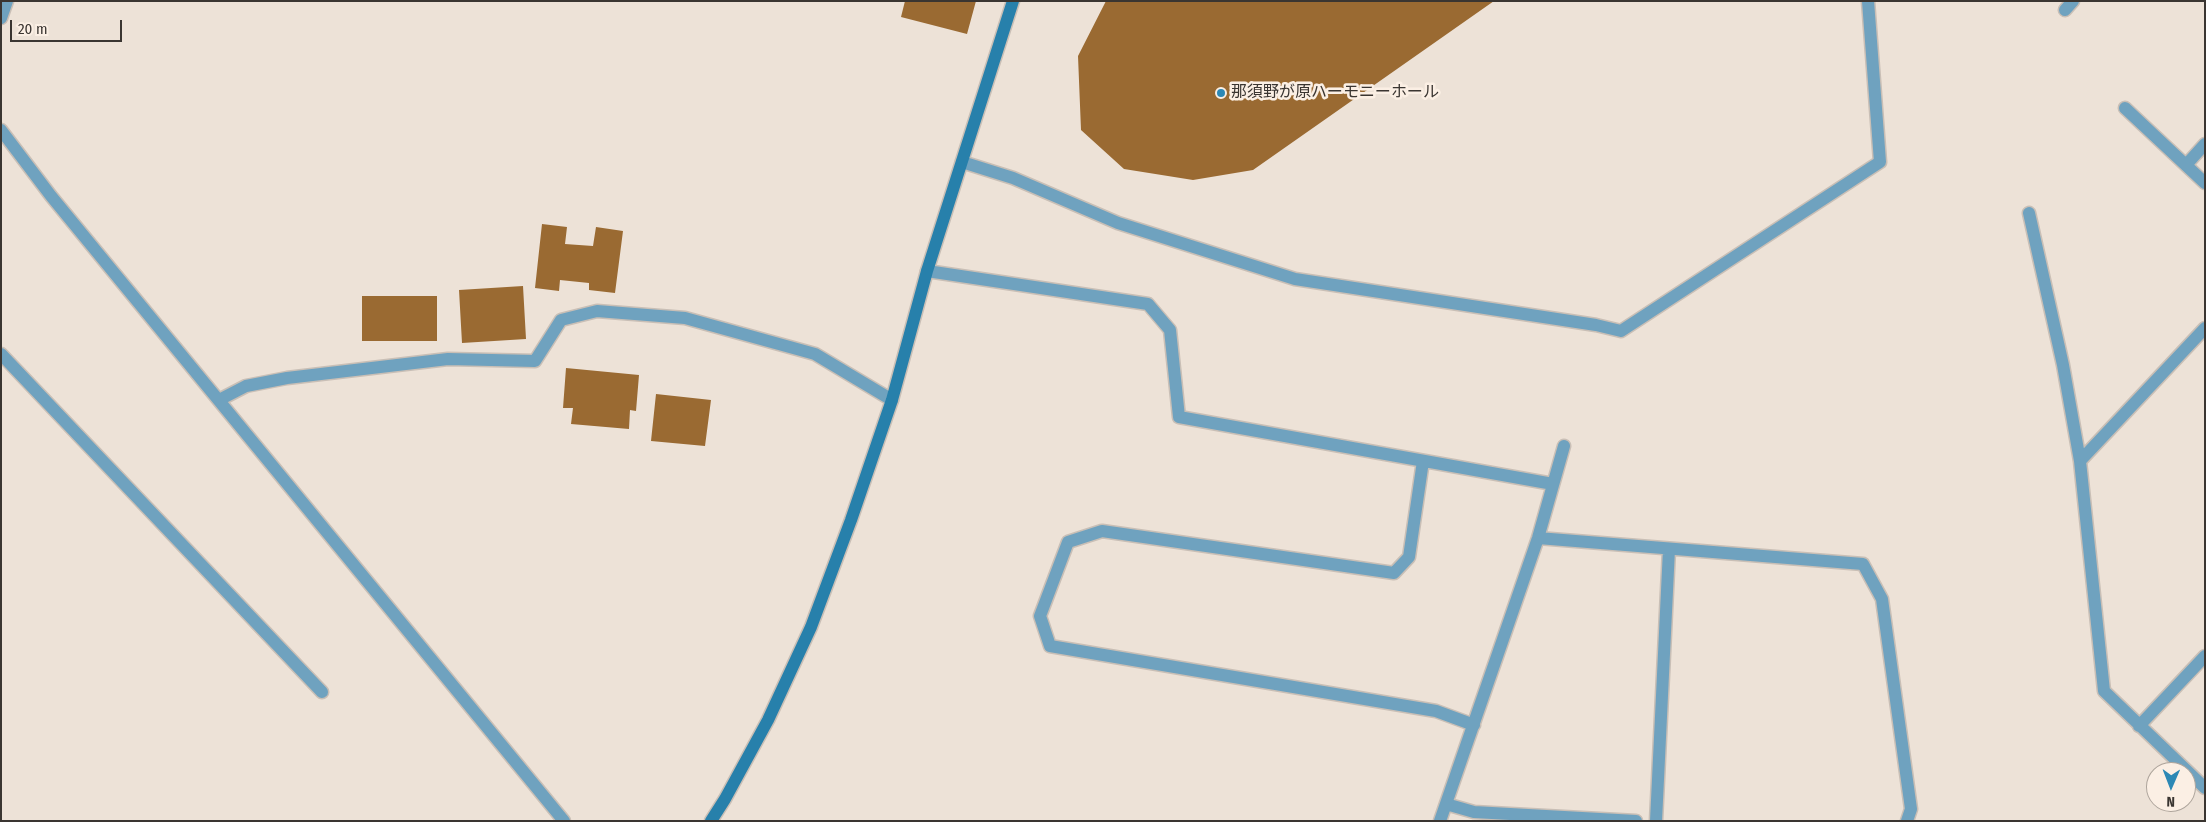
<!DOCTYPE html>
<html>
<head>
<meta charset="utf-8">
<style>
	body { margin:0 }
	#map { position:relative; width:2206px; height:822px; overflow:hidden; background:#ede2d7; font-family:"Fira Sans Condensed",sans-serif }
	canvas { display:block }
	.frame { position:absolute; inset:0; border:2px solid #3a3531; pointer-events:none }
	.north { position:absolute; left:2146px; top:762px; width:50px; height:50px; box-sizing:border-box; background:#fbefe4; border:1px solid #aea59c; border-radius:50%; rotate:181deg; font-size:14px; font-weight:700; line-height:20px; text-align:center; color:#3a3531 }
	.north::after { content:''; display:block; margin:auto; width:18px; height:22px; background:#2c88b5; clip-path:polygon(50% 0,100% 100%,50% 72%,0 100%) }
	.scale { position:absolute; left:10px; top:20px; width:112px; height:22px; box-sizing:border-box; border:2px solid #3a3531; border-top:0; padding-left:6px; font-size:15px; line-height:18px; white-space:nowrap; color:#3a3531; -webkit-text-stroke:4px #fbefe4; paint-order:stroke }
</style>
</head>
<body>
<div id="map">
<canvas width="2206" height="822"></canvas>
<div class="frame"></div>
<div class="north">N</div>
<div class="scale">20 m</div>
</div>
<script>
const ctx = document.querySelector('canvas').getContext('2d');
ctx.lineJoin = 'round';
function fill(path, color) { ctx.fillStyle = color; ctx.fill(path, 'evenodd'); }
function strokePath(path, color, width, dash) { ctx.strokeStyle = color; ctx.lineWidth = width; ctx.lineCap = dash ? 'butt' : 'round'; ctx.setLineDash(dash || []); ctx.stroke(path); }
function label(font, color, halo, rows, align = 'center') {
  ctx.font = font + ' "Fira Sans Condensed","Noto Sans JP",sans-serif'; ctx.lineWidth = 5; ctx.setLineDash([]); ctx.textBaseline = 'middle'; ctx.strokeStyle = halo; ctx.fillStyle = color; for (const [text, x, y, turn = 0] of rows) {
    ctx.save(); ctx.translate(x, y); ctx.rotate((+turn || 0) * Math.PI / 180); ctx.textAlign = isNaN(turn) ? turn : align; if (halo) ctx.strokeText(text, 0, 0); ctx.fillText(text, 0, 0); ctx.restore();
  }
}
const building = new Path2D(`
	M 905,1 L 976,1 L 967,34 L 901,17 Z
	M 1106,1 L 1494,1 L 1253,170 L 1193,180 L 1124,169 L 1081,130 L 1078,56 Z
	M 542,224 L 567,227 L 565,244 L 593,246 L 596,227 L 623,231 L 615,293 L 589,290 L 589,283 L 560,280 L 559,291 L 535,288 Z
	M 523,286 L 526,339 L 462,343 L 459,290 Z
	M 362,296 L 437,296 L 437,341 L 362,341 Z
	M 566,368 L 639,375 L 636,411 L 630,410 L 629,429 L 571,424 L 573,408 L 563,408 Z
	M 656,394 L 711,400 L 705,446 L 651,441 Z`);
const lane = new Path2D(`
	M 962,162 L 1013,178 L 1118,223 L 1295,279 L 1596,325 L 1621,331 L 1880,162 L 1868,1`);
const street = new Path2D(`
	M 2065,10 L 2073,1
	M 1,18 L 7,1
	M 2125,108 L 2205,183
	M 1,130 L 51,196 L 564,821
	M 2186,165 L 2205,144
	M 2029,213 L 2063,365 L 2080,461 L 2104,691 L 2205,788
	M 927,271 L 1148,304 L 1170,330 L 1179,417 L 1553,484
	M 1,354 L 322,692
	M 219,400 L 246,386 L 287,378 L 448,359 L 535,361 L 561,320 L 597,311 L 685,318 L 815,354 L 892,400
	M 1423,461 L 1409,557 L 1394,573 L 1102,531 L 1068,542 L 1040,616 L 1050,646 L 1436,711 L 1474,725
	M 2080,461 L 2205,328
	M 1538,538 L 1863,564 L 1882,599 L 1911,809 L 1907,821
	M 2139,726 L 2205,656
	M 1446,804 L 1474,812 L 1636,821
	M 1440,821 L 1538,538 L 1564,446
	M 1656,821 L 1669,549`);
const secondary = new Path2D(`
	M 711,821 L 725,799 L 768,720 L 811,627 L 851,520 L 892,400 L 927,271 L 1013,1`);
const markers = [
	[1221,93,5,"#2c88b5"]
];
const poiNames = [
	["那須野が原ハーモニーホール",1231,93]
];
fill(building, '#9a6a32');
strokePath(lane, '#c9bfb6', 15);
strokePath(street, '#c9bfb6', 15);
strokePath(secondary, '#c9bfb6', 15);
strokePath(lane, '#6fa2bf', 12);
strokePath(street, '#6fa2bf', 12);
strokePath(secondary, '#2780ab', 12);
for (const [x, y, r, color] of markers) { const dot = new Path2D(); dot.arc(x, y, r, 0, 2 * Math.PI); ctx.fillStyle = color; ctx.fill(dot); strokePath(dot, '#fbefe4', 2); }
label('16px', '#3a3531', '#fbefe4', poiNames, 'left');
</script>
</body>
</html>
